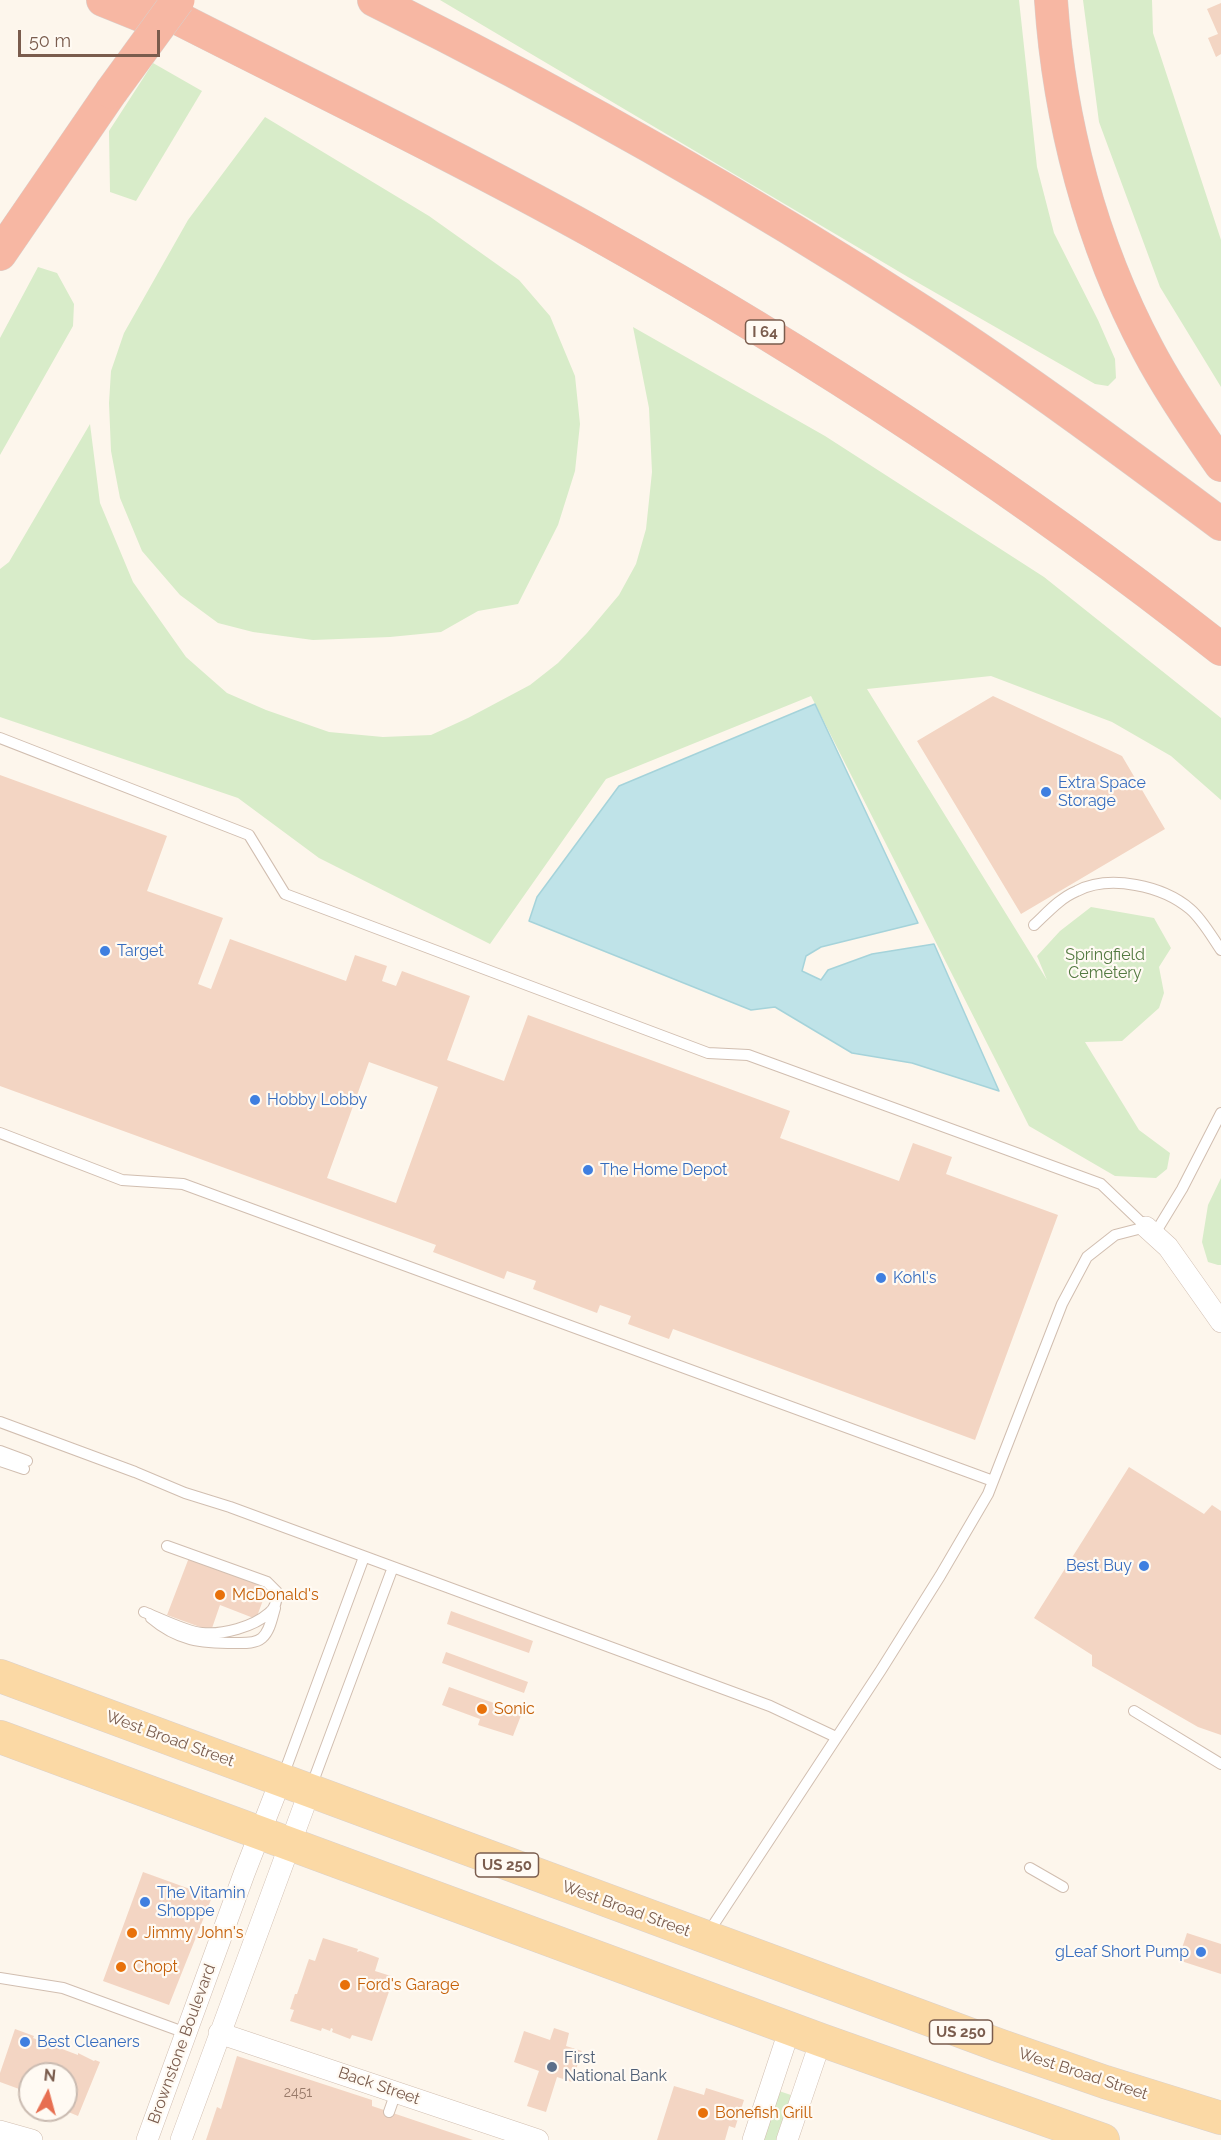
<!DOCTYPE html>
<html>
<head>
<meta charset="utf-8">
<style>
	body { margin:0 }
	#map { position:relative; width:1221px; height:2140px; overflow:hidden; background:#fdf6ec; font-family:Raleway,sans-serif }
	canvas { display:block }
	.north { position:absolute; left:18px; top:2062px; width:60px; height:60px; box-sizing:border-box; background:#fffaf3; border:2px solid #cabbb1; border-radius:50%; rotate:6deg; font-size:16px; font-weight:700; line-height:24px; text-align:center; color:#7a5c4d }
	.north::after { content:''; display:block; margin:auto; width:21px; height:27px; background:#e76f51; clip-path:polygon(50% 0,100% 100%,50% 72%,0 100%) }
	.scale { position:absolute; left:18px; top:30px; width:142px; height:27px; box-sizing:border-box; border:3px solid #7a5c4d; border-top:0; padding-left:8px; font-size:18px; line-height:21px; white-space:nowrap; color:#7a5c4d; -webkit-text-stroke:4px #fffaf3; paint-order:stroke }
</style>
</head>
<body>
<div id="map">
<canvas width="1221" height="2140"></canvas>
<div class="north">N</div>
<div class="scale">50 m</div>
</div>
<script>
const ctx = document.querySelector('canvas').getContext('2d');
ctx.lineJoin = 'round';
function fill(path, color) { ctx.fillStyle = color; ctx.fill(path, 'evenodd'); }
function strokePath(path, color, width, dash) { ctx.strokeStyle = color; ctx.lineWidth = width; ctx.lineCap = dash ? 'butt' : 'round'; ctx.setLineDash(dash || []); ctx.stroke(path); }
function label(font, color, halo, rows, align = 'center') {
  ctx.font = font + ' Raleway,sans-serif'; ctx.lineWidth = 4.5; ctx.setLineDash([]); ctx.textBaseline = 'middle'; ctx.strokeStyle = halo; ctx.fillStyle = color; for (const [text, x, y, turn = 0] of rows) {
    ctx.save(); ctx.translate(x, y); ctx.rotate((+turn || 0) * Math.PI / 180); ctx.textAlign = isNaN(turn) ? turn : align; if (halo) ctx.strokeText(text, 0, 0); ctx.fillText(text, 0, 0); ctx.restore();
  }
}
const green = new Path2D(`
	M 440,0 L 1019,0 L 1037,167 L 1054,233 L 1098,320 L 1115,359 L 1116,378 L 1108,386 L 1095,384 L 908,277 Z
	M 1083,0 L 1152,0 L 1153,33 L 1221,240 L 1221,387 L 1160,287 L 1099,122 Z
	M 153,63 L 202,91 L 136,201 L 110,192 L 109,131 Z
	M 265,117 L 429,216 L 519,280 L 550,316 L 575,376 L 580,424 L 575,471 L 558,525 L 518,604 L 478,611 L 441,632 L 390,637 L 313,640 L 253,632 L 218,623 L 180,595 L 142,551 L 120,498 L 111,451 L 109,403 L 111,371 L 124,333 L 188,220 Z
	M 38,267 L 57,273 L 74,304 L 73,326 L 0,455 L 0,338 Z
	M 633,327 L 825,436 L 1044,577 L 1221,718 L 1221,800 L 1171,756 L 1112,722 L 991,676 L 867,689 L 1047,980 L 1037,956 L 1060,931 L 1091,907 L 1154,918 L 1171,948 L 1159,967 L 1164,993 L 1159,1008 L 1122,1041 L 1085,1042 L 1139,1130 L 1170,1153 L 1167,1169 L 1156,1178 L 1115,1176 L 1029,1126 L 811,696 L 606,779 L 490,944 L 319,858 L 238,798 L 0,717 L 0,569 L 9,562 L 90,424 L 100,503 L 133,582 L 186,657 L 227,693 L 266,710 L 329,732 L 383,737 L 431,735 L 468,718 L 530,685 L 558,663 L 587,633 L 619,595 L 636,564 L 646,529 L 652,472 L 649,408 Z
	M 1221,1178 L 1221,1265 L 1218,1265 L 1208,1262 L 1202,1242 L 1208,1205 Z
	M 779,2091 L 791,2095 L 776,2140 L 763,2140 Z`);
const water = new Path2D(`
	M 815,704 L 918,923 L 821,947 L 806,956 L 802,971 L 821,980 L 828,970 L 872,954 L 934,944 L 999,1091 L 912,1063 L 852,1053 L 775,1007 L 751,1010 L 529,921 L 537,897 L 619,786 Z`);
const building = new Path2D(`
	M 1221,3 L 1221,54 L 1216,57 L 1208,38 L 1218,34 L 1207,9 Z
	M 993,696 L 1122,756 L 1165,829 L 1021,914 L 917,741 Z
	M 0,775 L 167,836 L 147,891 L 223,918 L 198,984 L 211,989 L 230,939 L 346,981 L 355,955 L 387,966 L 382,981 L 396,986 L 402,971 L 470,996 L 447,1060 L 504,1081 L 528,1015 L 790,1111 L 780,1138 L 899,1181 L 913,1143 L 952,1157 L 946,1174 L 1058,1215 L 975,1440 L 673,1329 L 669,1339 L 628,1324 L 631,1316 L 600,1305 L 597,1313 L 533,1289 L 536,1281 L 507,1271 L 504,1279 L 433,1252 L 436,1245 L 0,1086 ZM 369,1062 L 438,1087 L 396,1203 L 327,1178 Z
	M 1129,1467 L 1204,1514 L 1212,1505 L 1221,1511 L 1221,1735 L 1198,1727 L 1092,1666 L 1092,1655 L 1034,1618 Z
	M 190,1555 L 269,1584 L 256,1619 L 220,1605 L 211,1631 L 167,1615 Z
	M 451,1611 L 533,1641 L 529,1653 L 447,1624 Z
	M 446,1652 L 528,1682 L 524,1693 L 442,1663 Z
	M 449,1687 L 522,1713 L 513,1736 L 478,1725 L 480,1719 L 442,1705 Z
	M 143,1872 L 212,1897 L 169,2005 L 103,1981 Z
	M 1187,1933 L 1221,1944 L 1221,1974 L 1178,1960 Z
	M 323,1938 L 358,1949 L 357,1952 L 360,1951 L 379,1958 L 375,1971 L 394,1977 L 372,2041 L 352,2035 L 350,2039 L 332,2032 L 333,2029 L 331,2028 L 330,2031 L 322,2028 L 321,2031 L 290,2021 L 294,2010 L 290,2009 L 295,1994 L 297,1994 L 309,1959 L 315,1961 Z
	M 554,2028 L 569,2033 L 566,2046 L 582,2051 L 572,2082 L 557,2077 L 546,2112 L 527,2106 L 539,2071 L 514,2062 L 524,2031 L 550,2040 Z
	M 15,2029 L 34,2036 L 33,2038 L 78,2055 L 78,2053 L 94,2061 L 95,2060 L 100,2062 L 78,2116 L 66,2111 L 66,2074 L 30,2074 L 30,2093 L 0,2082 L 0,2073 Z
	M 237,2056 L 372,2100 L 372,2106 L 473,2140 L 206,2140 L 217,2107 L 221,2109 Z
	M 674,2086 L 704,2095 L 706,2088 L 744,2100 L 735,2128 L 729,2126 L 725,2140 L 657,2140 Z`);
const service = new Path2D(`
	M 0,738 L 249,835 L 285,894 L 708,1053 L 748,1055 L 1101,1184 L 1146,1227
	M 1034,925 C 1047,913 1060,898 1077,891 C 1110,874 1163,886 1190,909 C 1202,919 1212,937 1221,950
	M 0,1133 L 122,1180 L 183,1184 L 993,1481
	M 1154,1235 L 1182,1189 L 1221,1113
	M 0,1422 L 135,1472 L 185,1493 L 230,1507 L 770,1706 L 836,1737
	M 0,1451 L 27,1461
	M 0,1461 L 24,1469
	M 144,1612 C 159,1618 187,1632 202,1633 C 223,1635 253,1627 269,1613 C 276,1608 277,1600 277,1592 L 267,1582 L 167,1546
	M 151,1618 C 178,1641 201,1643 235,1643 C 243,1643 255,1644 262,1638 C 270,1631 272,1618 275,1608
	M 1134,1711 L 1221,1764
	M 283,1776 L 364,1557
	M 311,1787 L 393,1567
	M 1030,1868 L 1063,1887
	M 708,1933 L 881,1670 L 940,1576 L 988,1494 L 1062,1304 L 1087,1257 L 1115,1235 L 1146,1227
	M 0,1978 L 63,1988 L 186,2033
	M 389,2112 L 396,2092`);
const minor = new Path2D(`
	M 1146,1227 L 1168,1247 L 1221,1322
	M 219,2033 L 538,2140
	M 0,2131 L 32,2140
	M 147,2140 L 244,1874 L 281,1779
	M 181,2140 L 310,1790
	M 753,2140 L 790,2028
	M 787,2140 L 821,2040`);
const primary = new Path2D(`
	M 0,1676 L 1001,2046 L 1105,2082 L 1221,2118
	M 0,1737 L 821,2040 L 1103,2140`);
const motorway = new Path2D(`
	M 103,0 L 160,23
	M 142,0 C 292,77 445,150 593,232 C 813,355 1023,493 1221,649
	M 374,0 C 563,93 747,198 923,312 C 1025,378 1123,451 1221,524
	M 1051,0 C 1059,120 1091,243 1148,350 C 1169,390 1195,428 1221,465
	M 0,254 L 111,92`);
const motorwayBridge = new Path2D(`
	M 111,92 L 178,0`);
const markers = [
	[1046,792,6,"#3f7fe0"],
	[105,951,6,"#3f7fe0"],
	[255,1100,6,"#3f7fe0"],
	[588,1170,6,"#3f7fe0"],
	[881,1278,6,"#3f7fe0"],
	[1144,1566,6,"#3f7fe0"],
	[220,1595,6,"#e8710a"],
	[482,1709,6,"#e8710a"],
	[145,1902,6,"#3f7fe0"],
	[132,1933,6,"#e8710a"],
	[1201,1952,6,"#3f7fe0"],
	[121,1967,6,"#e8710a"],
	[345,1985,6,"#e8710a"],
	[25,2042,6,"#3f7fe0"],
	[552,2067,6,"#5c6f8a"],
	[703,2113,6,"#e8710a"]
];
const numberNames = [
	["2451",298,2093]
];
const shields = [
	[765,332,39],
	[507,1865,63],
	[961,2032,63]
];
const shieldNames = [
	["I 64",765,332],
	["US 250",507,1865],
	["US 250",961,2032]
];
const shopNames = [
	["Extra Space",1058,783],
	["Storage",1058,801],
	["Target",117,951],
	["Hobby Lobby",267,1100],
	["The Home Depot",600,1170],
	["Kohl's",893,1278],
	["Best Buy",1132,1566,"right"],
	["The Vitamin",157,1893],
	["Shoppe",157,1911],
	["gLeaf Short Pump",1189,1952,"right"],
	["Best Cleaners",37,2042]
];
const parkNames = [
	["Springfield",1105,955],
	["Cemetery",1105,973]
];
const foodNames = [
	["McDonald's",232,1595],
	["Sonic",494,1709],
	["Jimmy John's",144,1933],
	["Chopt",133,1967],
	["Ford's Garage",357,1985],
	["Bonefish Grill",715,2113]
];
const streetNames = [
	["West Broad Street",170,1739,20],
	["West Broad Street",626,1909,20],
	["Brownstone Boulevard",182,2044,-70],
	["West Broad Street",1083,2074,18],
	["Back Street",379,2086,19]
];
const serviceNames = [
	["First",564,2058],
	["National Bank",564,2076]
];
fill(green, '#d8ecc9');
fill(water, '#bfe3e8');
strokePath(water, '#a5d3da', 1.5);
fill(building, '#f3d5c3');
strokePath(service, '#d1beb0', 12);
strokePath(minor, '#d1beb0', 22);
strokePath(primary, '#dad1cd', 34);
strokePath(motorway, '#dad1cd', 34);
strokePath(service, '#fff', 10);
strokePath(minor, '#fff', 21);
strokePath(primary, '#fbd9a5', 33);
strokePath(motorway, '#f7b7a3', 33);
strokePath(motorwayBridge, '#dad1cd', 34, []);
strokePath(motorwayBridge, '#f7b7a3', 33);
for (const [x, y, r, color] of markers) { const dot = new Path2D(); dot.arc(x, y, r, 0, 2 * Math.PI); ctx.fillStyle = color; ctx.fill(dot); strokePath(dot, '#fffaf3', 2); }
label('14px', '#987a6a', null, numberNames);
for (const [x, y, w] of shields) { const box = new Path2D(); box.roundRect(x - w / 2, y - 12, w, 24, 4.5); ctx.fillStyle = '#fffaf3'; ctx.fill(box); strokePath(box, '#7a5c4d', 1.5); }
label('bold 15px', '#7a5c4d', null, shieldNames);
label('16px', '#366cbe', '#fffaf3', shopNames, 'left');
label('16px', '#537a41', '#fffaf3', parkNames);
label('16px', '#c56008', '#fffaf3', foodNames, 'left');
label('16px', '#7a5c4d', '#fffaf3', streetNames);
label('16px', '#4e5e75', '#fffaf3', serviceNames, 'left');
</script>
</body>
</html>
